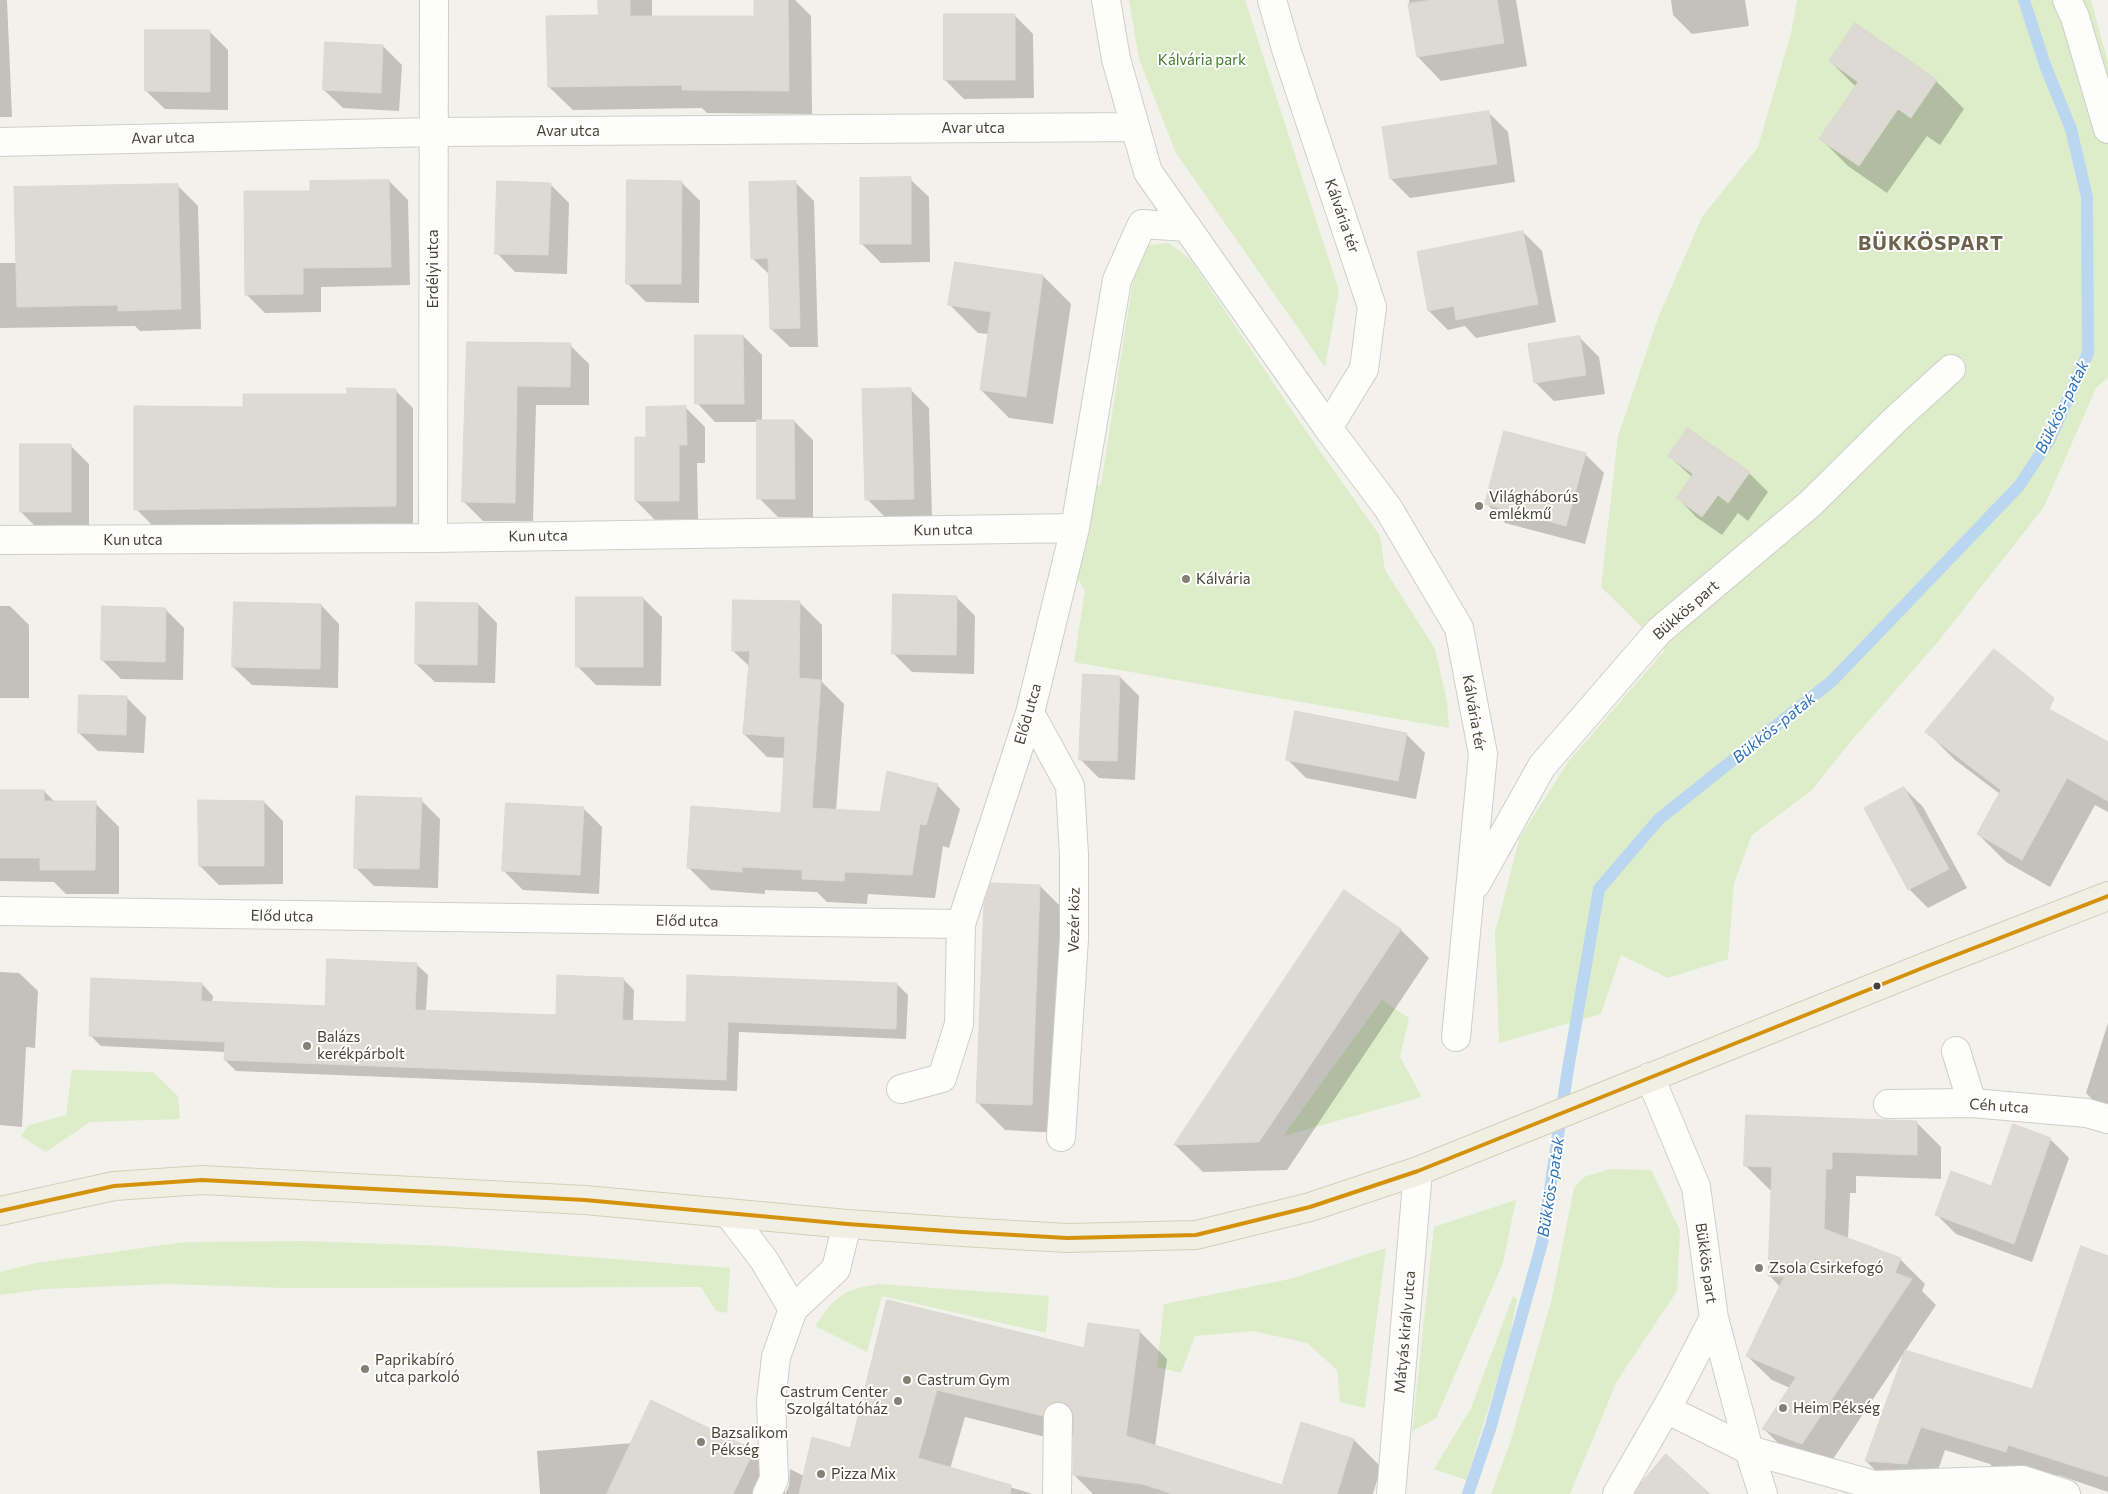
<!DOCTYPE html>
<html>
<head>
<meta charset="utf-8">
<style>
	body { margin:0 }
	canvas { display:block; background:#f2f1eb }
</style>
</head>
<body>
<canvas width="2108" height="1494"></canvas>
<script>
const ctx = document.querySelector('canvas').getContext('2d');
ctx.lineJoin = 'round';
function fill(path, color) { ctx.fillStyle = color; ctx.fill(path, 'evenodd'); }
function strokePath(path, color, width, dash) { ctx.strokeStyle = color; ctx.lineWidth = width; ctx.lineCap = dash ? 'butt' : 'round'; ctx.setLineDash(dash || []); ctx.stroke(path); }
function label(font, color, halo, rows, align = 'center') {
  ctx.font = font + ' Commissioner,sans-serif'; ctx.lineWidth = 4; ctx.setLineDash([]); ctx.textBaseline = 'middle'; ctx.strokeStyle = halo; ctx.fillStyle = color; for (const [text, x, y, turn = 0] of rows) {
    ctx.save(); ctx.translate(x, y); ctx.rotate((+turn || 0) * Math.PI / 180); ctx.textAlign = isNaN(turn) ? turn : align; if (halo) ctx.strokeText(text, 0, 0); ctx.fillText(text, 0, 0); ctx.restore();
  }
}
const green = new Path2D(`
	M 1129,0 L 1245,0 L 1339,291 L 1325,367 L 1176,153 L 1139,59 Z
	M 1797,0 L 2091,0 L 2108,63 L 2108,377 L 2096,388 L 2044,507 L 1937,643 L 1852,740 L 1811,791 L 1752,835 L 1734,883 L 1728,959 L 1668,978 L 1621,955 L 1601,1014 L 1499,1043 L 1495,932 L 1520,837 L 1568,762 L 1665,650 L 1601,587 L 1618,436 L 1658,318 L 1702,217 L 1758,147 L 1791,33 Z
	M 1169,243 L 1191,260 L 1299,421 L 1380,536 L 1385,570 L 1435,649 L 1447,701 L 1449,728 L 1074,662 L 1085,590 L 1077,578 L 1096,487 L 1101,484 L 1137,255 L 1149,245 Z
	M 1382,1000 L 1409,1018 L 1400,1057 L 1422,1097 L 1283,1136 Z
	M 72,1070 L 153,1072 L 178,1096 L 180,1119 L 90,1122 L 46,1152 L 21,1136 L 29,1125 L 66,1115 Z
	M 1610,1169 L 1651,1170 L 1680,1230 L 1677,1291 L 1617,1381 L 1570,1494 L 1491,1494 L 1510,1443 L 1551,1302 L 1574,1188 L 1584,1177 Z
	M 1516,1200 L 1503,1263 L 1436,1418 L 1412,1432 L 1434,1227 Z
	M 304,1241 L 446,1246 L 730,1268 L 727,1313 L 716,1311 L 701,1287 L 284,1288 L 168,1284 L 45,1289 L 0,1295 L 0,1272 L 36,1263 L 185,1242 Z
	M 1386,1248 L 1365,1408 L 1340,1402 L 1337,1370 L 1307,1343 L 1253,1331 L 1195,1336 L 1181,1373 L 1157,1367 L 1164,1304 L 1290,1279 Z
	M 878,1284 L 1049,1296 L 1046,1333 L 882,1296 L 867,1352 L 815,1326 C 836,1296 842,1290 878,1284 Z
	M 1513,1296 L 1517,1299 L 1508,1346 L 1466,1480 L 1434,1469 L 1471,1408 Z`);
const shadow = new Path2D(`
	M 0,0 L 7,0 L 12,117 L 0,117 Z
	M 599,0 L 652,0 L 652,17 L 755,18 L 755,0 L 795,0 L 811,16 L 812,114 L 707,113 L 702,108 L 573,110 L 549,87 L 599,16 Z
	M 1409,0 L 1516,0 L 1527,66 L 1441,81 L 1418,57 Z
	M 1671,0 L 1745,0 L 1749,26 L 1692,34 L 1673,15 Z
	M 1014,15 L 1033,34 L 1034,98 L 964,99 L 945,80 Z
	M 1855,25 L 1936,81 L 1964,109 L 1940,145 L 1927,136 L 1887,193 L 1848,166 L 1820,138 L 1856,87 L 1830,61 Z
	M 209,31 L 228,50 L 228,110 L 165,109 L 146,91 Z
	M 383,46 L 402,65 L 399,111 L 343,108 L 324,90 Z
	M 1489,113 L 1508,132 L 1515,182 L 1410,198 L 1391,179 Z
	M 910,179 L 929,197 L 930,262 L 881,263 L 862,244 Z
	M 389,181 L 408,200 L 410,285 L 321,287 L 321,312 L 265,313 L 246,294 L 312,192 Z
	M 681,182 L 700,201 L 699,303 L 646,302 L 627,283 Z
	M 795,182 L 814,201 L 818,347 L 790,347 L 771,329 L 770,275 L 752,258 Z
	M 550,184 L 569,203 L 567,274 L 515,272 L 497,253 Z
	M 177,185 L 198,206 L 201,329 L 140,331 L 135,326 L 0,328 L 0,366 L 0,263 L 17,263 Z
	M 1523,232 L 1542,251 L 1556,322 L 1476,338 L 1465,326 L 1448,330 L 1429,311 L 1418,253 Z
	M 956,264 L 1043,276 L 1071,304 L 1053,424 L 1009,418 L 981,390 L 989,334 L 978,333 L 950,305 Z
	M 743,336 L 762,355 L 762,421 L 794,421 L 813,440 L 813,517 L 778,517 L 759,498 L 758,422 L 715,422 L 697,403 Z
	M 1580,338 L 1599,357 L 1605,394 L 1554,401 L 1535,382 Z
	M 468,343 L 570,345 L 589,364 L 589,405 L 536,405 L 533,521 L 483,521 L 464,502 Z
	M 910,389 L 929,408 L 932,517 L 886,518 L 867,499 Z
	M 395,390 L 413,408 L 413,524 L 154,527 L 136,509 L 244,408 Z
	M 686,408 L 705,427 L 705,463 L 697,463 L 698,519 L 655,520 L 636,501 L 647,438 Z
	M 1688,429 L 1749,473 L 1768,492 L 1748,521 L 1738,513 L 1722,535 L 1696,517 L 1678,498 L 1693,478 L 1669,456 Z
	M 70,445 L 89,464 L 89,531 L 40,531 L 21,512 Z
	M 1585,454 L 1604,473 L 1585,544 L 1505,523 L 1487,504 Z
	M 956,597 L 975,616 L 974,674 L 912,672 L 893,653 Z
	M 643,598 L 662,617 L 661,686 L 596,685 L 577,666 Z
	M 799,602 L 822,625 L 822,682 L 844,704 L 836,811 L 881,813 L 937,785 L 960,809 L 949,848 L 943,846 L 935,898 L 868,894 L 867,904 L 827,902 L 817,892 L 765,890 L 765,894 L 711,890 L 688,867 L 782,814 L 785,758 L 767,757 L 744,734 L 750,667 L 733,651 Z
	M 478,604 L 497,623 L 495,683 L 435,682 L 416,664 Z
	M 321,605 L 339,624 L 338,688 L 252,685 L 233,667 Z
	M 0,606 L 10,606 L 29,625 L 29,698 L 0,698 Z
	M 165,609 L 184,628 L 183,680 L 121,679 L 102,660 Z
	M 1120,677 L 1139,696 L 1135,780 L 1099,778 L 1080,759 Z
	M 127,698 L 146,717 L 144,753 L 98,751 L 79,733 Z
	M 1927,732 L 2108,744 L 2108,812 L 2095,805 L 2050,887 L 2006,862 L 1978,834 L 2000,794 L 1955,760 Z
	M 1406,734 L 1425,753 L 1416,799 L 1306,778 L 1287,759 Z
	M 1904,788 L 1923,807 L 1967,888 L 1928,908 L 1910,890 L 1866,809 Z
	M 0,791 L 44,791 L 55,802 L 95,803 L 119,827 L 119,894 L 66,894 L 54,882 L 0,881 Z
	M 421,800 L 440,819 L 438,888 L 374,886 L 355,867 Z
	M 264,802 L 283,821 L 283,884 L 219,885 L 200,866 Z
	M 583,808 L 602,827 L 599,894 L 523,890 L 504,871 Z
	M 1040,886 L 1068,914 L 1059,1133 L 1005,1130 L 977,1102 Z
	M 1344,892 L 1401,930 L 1429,958 L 1287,1170 L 1203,1172 L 1175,1145 Z
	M 416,964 L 428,975 L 426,1011 L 557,1017 L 623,979 L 634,990 L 633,1021 L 687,1023 L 897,984 L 908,995 L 906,1039 L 739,1032 L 737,1091 L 236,1071 L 225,1060 L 225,1052 L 101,1046 L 90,1035 L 202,984 L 213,996 L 212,1003 L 326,1008 Z
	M 0,972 L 19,973 L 38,991 L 35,1048 L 26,1047 L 22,1127 L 0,1125 Z
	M 2108,1023 L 2108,1115 L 2086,1093 Z
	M 1917,1123 L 1941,1147 L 1941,1179 L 1856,1176 L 1856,1193 L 1850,1193 L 1848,1240 L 1900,1259 L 1925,1284 L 1922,1291 L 1936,1305 L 1827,1468 L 1788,1453 L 1764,1429 L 1790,1388 L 1772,1380 L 1747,1356 L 1780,1287 L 1770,1276 L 1772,1190 L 1770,1190 L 1746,1166 Z
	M 2050,1139 L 2069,1158 L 2032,1262 L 1956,1234 L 1937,1215 L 1992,1187 Z
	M 2108,1257 L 2108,1492 L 2058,1475 L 2052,1489 L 2014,1489 L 1990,1464 L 1945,1450 L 1932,1488 L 1890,1485 L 1866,1461 L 1906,1352 L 2033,1390 Z
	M 888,1301 L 1085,1350 L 1139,1331 L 1167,1359 L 1155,1447 L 1283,1486 L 1354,1440 L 1381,1467 L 1373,1494 L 1093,1494 L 1074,1475 L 1074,1431 L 1070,1443 L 965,1417 L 950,1469 L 1033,1494 L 540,1494 L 537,1451 L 633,1443 L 652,1402 L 757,1453 L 785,1481 L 785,1494 L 789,1486 L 790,1469 L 804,1476 L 851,1449 Z`);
const stream = new Path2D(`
	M 1468,1494 L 1490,1429 L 1542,1243 L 1567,1075 L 1599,889 L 1659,819 L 1832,681 L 2019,486 L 2050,439 L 2088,353 L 2087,197 L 2071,129 L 2045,65 L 2024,0`);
const building = new Path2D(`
	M 598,0 L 630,0 L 630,16 L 754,16 L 754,0 L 788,0 L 789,91 L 682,90 L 682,85 L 548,87 L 546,16 L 598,15 Z
	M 1433,0 L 1497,0 L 1504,43 L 1417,57 L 1408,4 Z
	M 944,14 L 1015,14 L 1015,80 L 944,80 Z
	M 1855,23 L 1937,80 L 1911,118 L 1898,109 L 1859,166 L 1819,139 L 1858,82 L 1829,61 Z
	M 145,30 L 210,30 L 210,92 L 145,91 Z
	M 325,42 L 383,45 L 381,93 L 323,90 Z
	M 1489,111 L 1497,164 L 1390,179 L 1382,127 Z
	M 911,177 L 911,244 L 860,244 L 860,178 Z
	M 389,180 L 391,267 L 303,268 L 303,294 L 245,295 L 244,191 L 310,191 L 310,181 Z
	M 627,180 L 682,181 L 681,284 L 626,284 Z
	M 497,181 L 551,183 L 548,255 L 495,254 Z
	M 796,181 L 800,328 L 770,329 L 768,258 L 751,259 L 749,182 Z
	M 178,184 L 181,309 L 118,311 L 118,305 L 17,307 L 14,187 Z
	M 1523,231 L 1538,304 L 1456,320 L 1454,306 L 1428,311 L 1417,252 Z
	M 955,262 L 1043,275 L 1026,397 L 980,390 L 991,312 L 948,305 Z
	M 695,335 L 743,335 L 744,404 L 695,404 Z
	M 1580,336 L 1586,375 L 1534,383 L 1528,344 Z
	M 467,342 L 571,343 L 570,387 L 517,386 L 515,503 L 462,502 Z
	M 347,388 L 396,389 L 396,506 L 134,510 L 134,406 L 243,407 L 243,394 L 347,394 Z
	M 911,388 L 914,499 L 865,500 L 862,389 Z
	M 686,406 L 687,445 L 679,445 L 679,501 L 635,501 L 635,437 L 646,437 L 646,407 Z
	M 757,420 L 794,420 L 795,499 L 757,499 Z
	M 1688,428 L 1750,472 L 1728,503 L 1718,495 L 1702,517 L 1676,498 L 1693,474 L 1668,456 Z
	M 1504,431 L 1586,453 L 1566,526 L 1485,504 Z
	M 20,444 L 71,444 L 71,512 L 20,512 Z
	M 893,594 L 957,596 L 956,655 L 892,654 Z
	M 576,597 L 643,597 L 643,667 L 576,667 Z
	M 733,600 L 800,601 L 799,678 L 821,680 L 812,808 L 880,812 L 887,771 L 938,784 L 926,825 L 920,824 L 912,875 L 845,872 L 844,881 L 802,879 L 802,870 L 742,867 L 742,872 L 687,868 L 691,806 L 781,813 L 785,737 L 743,734 L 750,651 L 732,651 Z
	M 234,602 L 321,604 L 320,669 L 232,667 Z
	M 416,602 L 478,603 L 477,665 L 415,664 Z
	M 102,606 L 166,608 L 165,662 L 101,660 Z
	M 1994,649 L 2054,698 L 2049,709 L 2108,742 L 2108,801 L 2067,778 L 2022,860 L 1977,834 L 2001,790 L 1925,732 Z
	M 1083,674 L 1120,676 L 1117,761 L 1079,760 Z
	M 79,695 L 127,696 L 126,735 L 78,733 Z
	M 1295,711 L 1407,733 L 1398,781 L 1286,760 Z
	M 1904,787 L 1949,869 L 1908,890 L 1864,808 Z
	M 0,790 L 44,790 L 44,801 L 96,801 L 95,870 L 40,870 L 40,858 L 0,858 Z
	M 356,796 L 422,798 L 419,869 L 354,868 Z
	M 198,800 L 264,801 L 264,866 L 199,866 Z
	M 506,803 L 584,807 L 580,875 L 502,871 Z
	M 991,883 L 1040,885 L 1032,1105 L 976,1103 L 984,905 Z
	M 1344,890 L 1401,929 L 1259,1142 L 1174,1145 Z
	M 327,959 L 417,963 L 415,1010 L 556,1015 L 557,975 L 624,978 L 622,1020 L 686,1022 L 687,975 L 897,983 L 896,1029 L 728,1022 L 726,1080 L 224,1060 L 225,1042 L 89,1036 L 91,978 L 202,983 L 201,1001 L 325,1006 Z
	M 1746,1115 L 1917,1121 L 1917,1155 L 1832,1152 L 1832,1169 L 1826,1169 L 1824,1229 L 1901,1258 L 1895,1273 L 1912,1279 L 1802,1444 L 1762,1429 L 1796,1377 L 1746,1356 L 1784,1277 L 1768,1276 L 1772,1167 L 1744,1166 Z
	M 2013,1124 L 2051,1138 L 2014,1244 L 1935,1215 L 1951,1171 L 1991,1186 Z
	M 2081,1246 L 2108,1256 L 2108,1477 L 2008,1445 L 2006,1452 L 1921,1427 L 1907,1464 L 1865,1461 L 1905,1350 L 2032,1389 Z
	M 887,1300 L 1084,1348 L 1088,1323 L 1140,1330 L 1126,1436 L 1282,1485 L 1301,1422 L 1354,1439 L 1337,1494 L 1173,1494 L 1142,1484 L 1073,1475 L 1074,1417 L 1072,1410 L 1066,1404 L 1059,1401 L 1051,1403 L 1045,1409 L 1043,1416 L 937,1390 L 918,1458 L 1011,1485 L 1010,1494 L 799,1494 L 812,1437 L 850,1448 Z
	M 651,1400 L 754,1450 L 733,1494 L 607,1494 Z
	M 1666,1454 L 1710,1494 L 1635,1494 L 1641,1483 Z`);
const minor = new Path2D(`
	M 1106,0 L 1116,59 L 1148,172 L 1328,428 L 1388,508 L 1459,628 L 1483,754 L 1456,1037
	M 1272,0 L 1286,49 L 1372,307 L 1364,369 L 1328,428
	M 2067,0 L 2075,17 L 2108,129
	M 0,142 L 433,132 L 1135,127
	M 433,538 L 434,0
	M 0,540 L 433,538 L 1075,528
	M 1030,713 L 1070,786 L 1074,855 L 1074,939 L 1061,1137
	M 1476,884 L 1542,766 L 1659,631 L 1810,504 L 1896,419 L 1951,369
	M 0,911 L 961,924 L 1030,713 L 1075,528 L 1117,280 L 1142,224 L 1187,227
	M 1956,1051 L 1972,1103
	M 1650,1077 L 1696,1187 L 1714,1318 L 1749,1450 L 1763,1494
	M 901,1089 L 942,1078 L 959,1024 L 961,924
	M 1888,1104 L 1972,1103 L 2087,1113 L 2108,1119
	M 728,1213 L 764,1260 L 793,1309
	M 1666,1409 L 1749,1450 L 1874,1485 L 2023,1480 L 2066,1494
	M 767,1494 L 774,1479 L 771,1401 L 776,1357 L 793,1309 L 836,1269 L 847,1224
	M 1057,1494 L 1058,1417
	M 1391,1494 L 1418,1171
	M 1617,1494 L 1674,1395 L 1714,1318`);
const major = new Path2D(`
	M 0,1211 L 114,1186 L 202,1180 L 585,1200 L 847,1224 L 962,1232 L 1067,1238 L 1196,1235 L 1310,1207 L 1418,1171 L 1925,967 L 2108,896`);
const bus1 = new Path2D(`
	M 0,1211 L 114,1186 L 202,1180 L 585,1200 L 847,1224 L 962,1232 L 1067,1238 L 1196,1235 L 1310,1207 L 1418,1171 L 1925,967 L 2108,896`);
const markers = [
	[1479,506,5,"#848075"],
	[1186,579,5,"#848075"],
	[1877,986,4.5,"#484336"],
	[307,1046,5,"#848075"],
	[1759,1268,5,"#848075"],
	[365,1369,5,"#848075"],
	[907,1380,5,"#848075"],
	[898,1401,5,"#848075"],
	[1783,1408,5,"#848075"],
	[701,1442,5,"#848075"],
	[821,1474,5,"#848075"]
];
const parkNames = [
	["Kálvária park",1202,60]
];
const streetNames = [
	["Avar utca",973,128],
	["Avar utca",568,131],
	["Avar utca",163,138,-1],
	["Kálvária tér",1342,216,71],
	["Erdélyi utca",433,269,-90],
	["Kun utca",943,530,-1],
	["Kun utca",538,536,-1],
	["Kun utca",133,540],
	["Bükkös part",1686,610,-41],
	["Kálvária tér",1474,713,80],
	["Előd utca",1028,714,-74],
	["Előd utca",282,916,1],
	["Vezér köz",1074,920,-89],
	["Előd utca",687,921,1],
	["Céh utca",1999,1106,4],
	["Bükkös part",1706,1263,82],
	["Mátyás király utca",1405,1332,-85]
];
const poiNames = [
	["Világháborús",1489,497],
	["emlékmű",1489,514],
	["Kálvária",1196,579],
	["Balázs",317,1037],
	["kerékpárbolt",317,1054],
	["Zsola Csirkefogó",1769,1268],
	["Paprikabíró",375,1360],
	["utca parkoló",375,1377],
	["Castrum Gym",917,1380],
	["Castrum Center",888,1392,"right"],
	["Szolgáltatóház",888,1409,"right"],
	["Heim Pékség",1793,1408],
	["Bazsalikom",711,1433],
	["Pékség",711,1450],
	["Pizza Mix",831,1474]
];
const waterNames = [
	["Bükkös-patak",2062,407,-64],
	["Bükkös-patak",1774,728,-39],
	["Bükkös-patak",1551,1187,-81]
];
const districtNames = [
	["BÜKKÖSPART",1931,243]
];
fill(green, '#ddedca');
fill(shadow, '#0003');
strokePath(stream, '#bad6f1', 12);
fill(building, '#dcdad3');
strokePath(building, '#dad8d0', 1);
strokePath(minor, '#d0cec8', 30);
strokePath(major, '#d5cfb7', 30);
strokePath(minor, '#fdfdfc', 28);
strokePath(major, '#f1efe4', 28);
strokePath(bus1, '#d4920b', 4);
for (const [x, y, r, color] of markers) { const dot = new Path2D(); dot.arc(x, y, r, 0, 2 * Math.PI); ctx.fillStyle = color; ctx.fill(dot); strokePath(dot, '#fff', 2); }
label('15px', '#407d26', '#fff', parkNames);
label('15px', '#484336', '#fff', streetNames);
label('15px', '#484336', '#fff', poiNames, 'left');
label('italic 16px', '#2a71ba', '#fff', waterNames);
ctx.letterSpacing = '1px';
label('bold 20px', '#6c624d', '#fff', districtNames);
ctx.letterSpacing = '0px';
</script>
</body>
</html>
